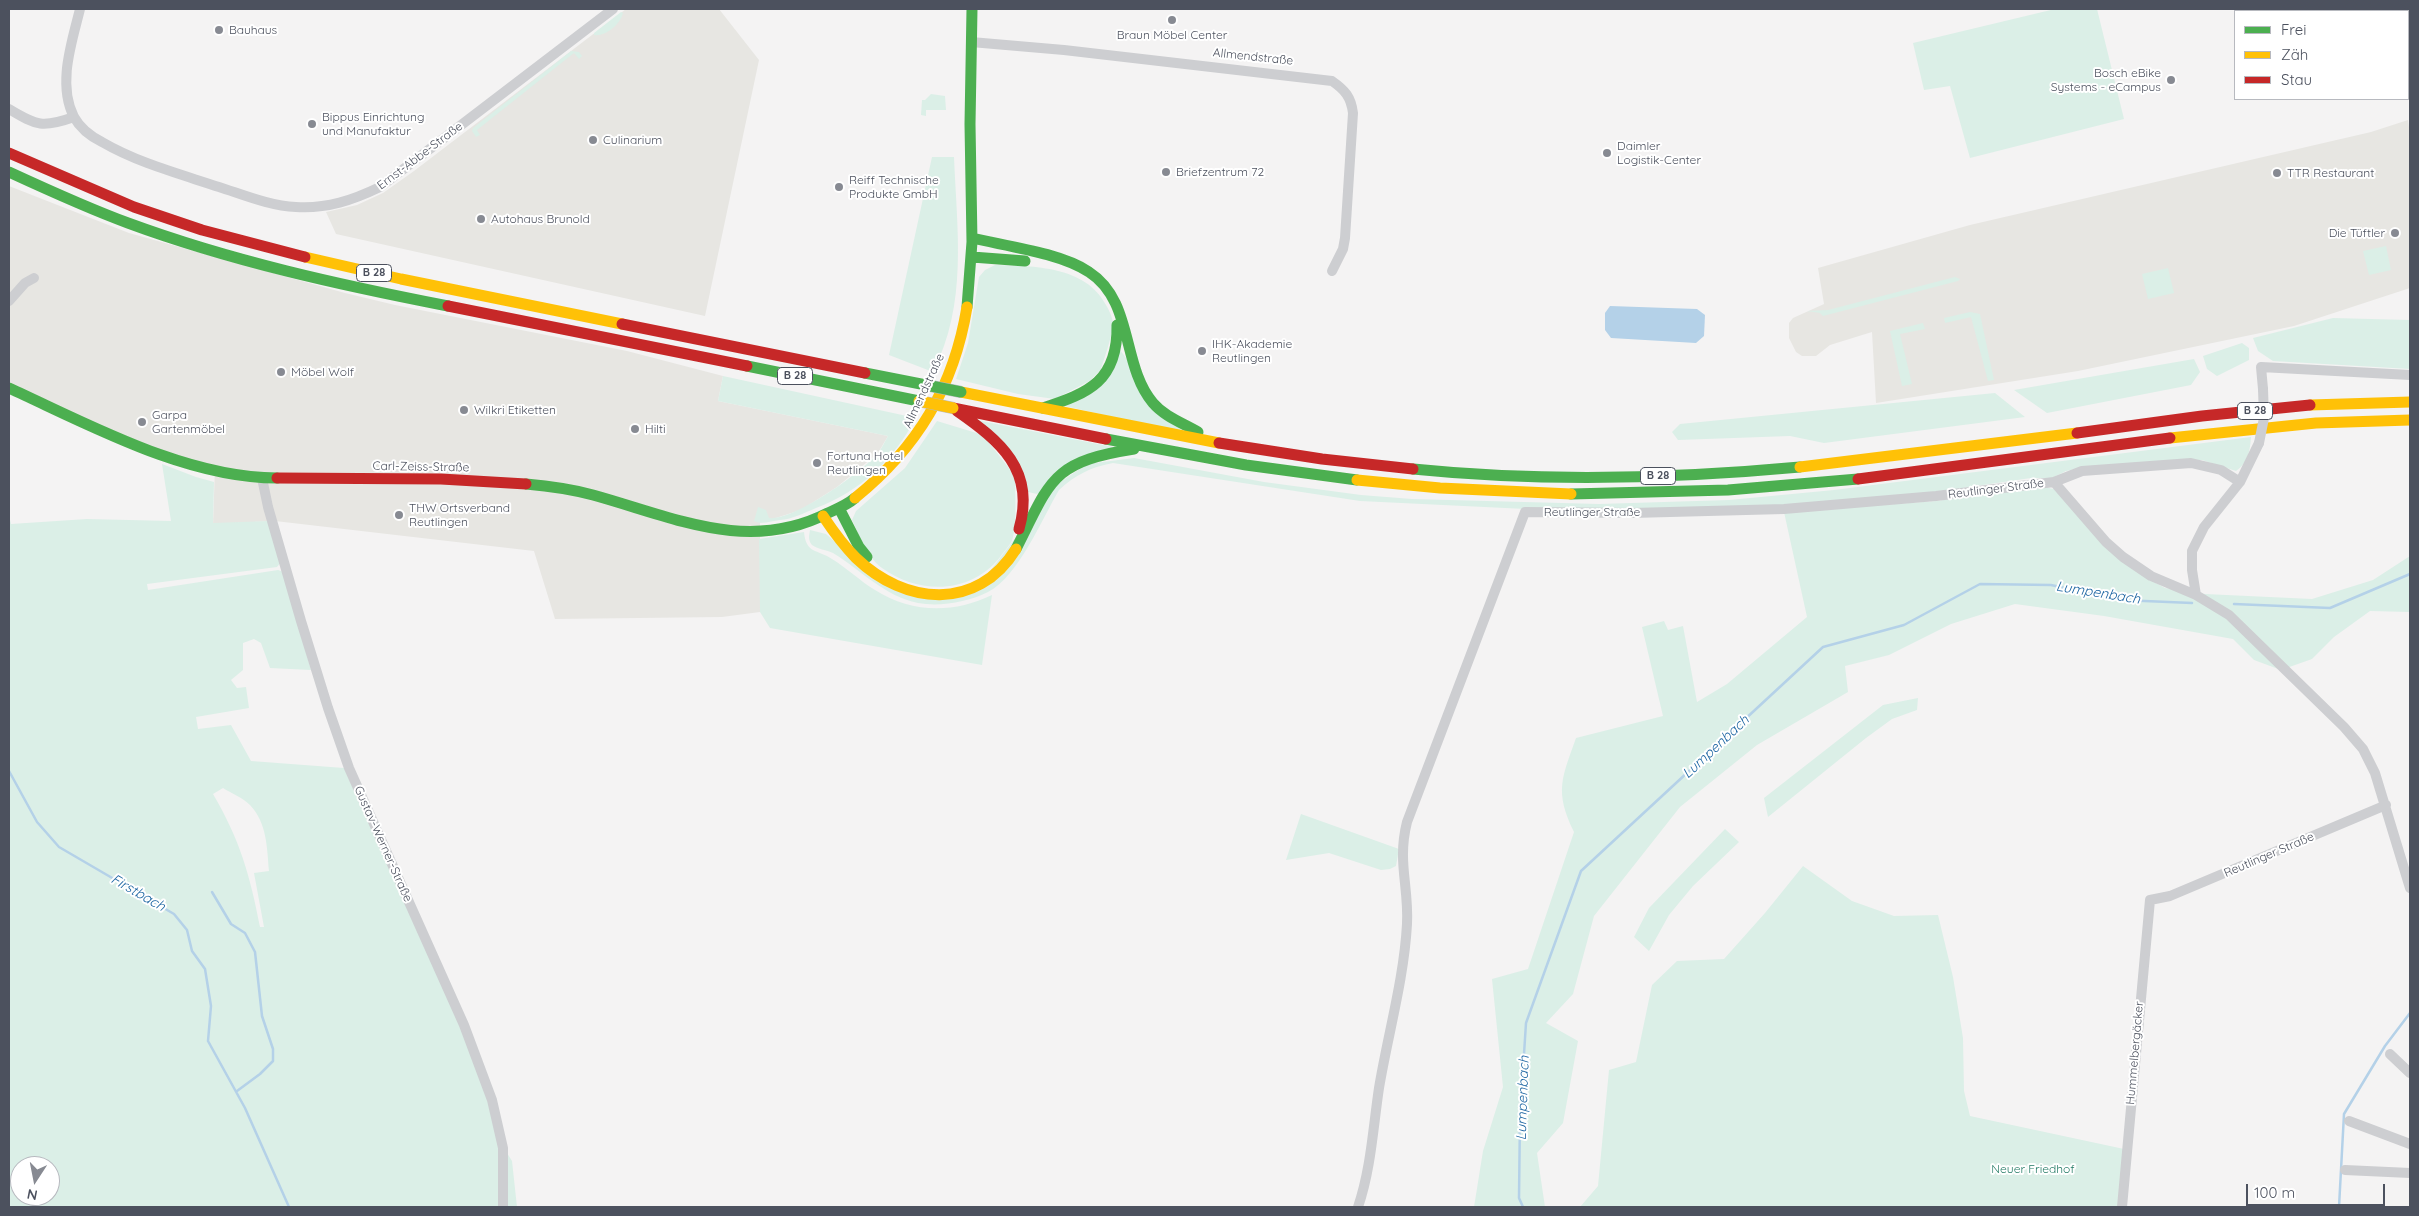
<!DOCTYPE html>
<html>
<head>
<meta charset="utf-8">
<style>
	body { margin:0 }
	#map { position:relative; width:2419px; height:1216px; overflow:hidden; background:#f4f3f3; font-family:Quicksand,sans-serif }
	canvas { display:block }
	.frame { position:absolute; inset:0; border:10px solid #4c515e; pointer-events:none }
	.legend { position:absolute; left:2234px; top:10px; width:175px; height:90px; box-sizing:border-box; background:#fff; border:1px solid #b7b9bf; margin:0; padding:6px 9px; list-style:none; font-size:15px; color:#4c515e }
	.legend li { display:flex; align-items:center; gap:10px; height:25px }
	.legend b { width:25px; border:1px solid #b7b9bf }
	.north { position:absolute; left:10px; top:1156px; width:50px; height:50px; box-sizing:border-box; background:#fff; border:1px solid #b7b9bf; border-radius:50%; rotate:191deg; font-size:14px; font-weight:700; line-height:20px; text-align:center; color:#4c515e }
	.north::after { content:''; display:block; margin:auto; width:18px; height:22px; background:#878a92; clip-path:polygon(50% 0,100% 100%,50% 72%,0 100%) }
	.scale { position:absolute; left:2246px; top:1184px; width:139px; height:22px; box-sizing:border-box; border:2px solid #4c515e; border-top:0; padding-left:6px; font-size:15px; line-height:18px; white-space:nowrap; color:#4c515e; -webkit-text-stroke:4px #fff; paint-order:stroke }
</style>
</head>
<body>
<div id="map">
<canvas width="2419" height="1216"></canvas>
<div class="frame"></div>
<ul class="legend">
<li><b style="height:6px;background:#4caf50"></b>Frei</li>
<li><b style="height:6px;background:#ffc107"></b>Zäh</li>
<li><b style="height:6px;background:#c62828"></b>Stau</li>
</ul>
<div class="north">N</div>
<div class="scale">100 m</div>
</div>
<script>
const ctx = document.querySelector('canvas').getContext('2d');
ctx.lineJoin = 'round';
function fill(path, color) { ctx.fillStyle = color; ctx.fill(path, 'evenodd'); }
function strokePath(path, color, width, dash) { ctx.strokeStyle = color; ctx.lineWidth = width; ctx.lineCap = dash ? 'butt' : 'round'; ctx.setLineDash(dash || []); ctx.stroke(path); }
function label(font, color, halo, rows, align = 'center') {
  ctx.font = font + ' Quicksand,sans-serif'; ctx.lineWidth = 4; ctx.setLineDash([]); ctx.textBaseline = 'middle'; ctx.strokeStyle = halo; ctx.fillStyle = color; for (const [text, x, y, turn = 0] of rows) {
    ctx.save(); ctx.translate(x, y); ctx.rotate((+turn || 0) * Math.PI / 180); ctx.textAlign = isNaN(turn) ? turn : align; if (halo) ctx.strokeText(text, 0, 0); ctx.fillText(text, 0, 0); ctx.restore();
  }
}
const commercial = new Path2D(`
	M 626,9 L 719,9 L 759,60 L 705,316 L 336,234 L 326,212 L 357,205 L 383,193 L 414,171 Z
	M 2408,120 L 2410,134 L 2410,288 L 2294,326 L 2078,371 L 1876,403 L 1872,332 L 1830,345 L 1816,356 L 1802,356 L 1796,352 L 1789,338 L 1789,323 L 1793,318 L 1824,304 L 1818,268 L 1970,225 L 2371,132 Z
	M 9,186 L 129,233 L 345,293 L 395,305 L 627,351 L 723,376 L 718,401 L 888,436 L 878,453 L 837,487 L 801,510 L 760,523 L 760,612 L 722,617 L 555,619 L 534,551 L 275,521 L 213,524 L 215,467 L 162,453 L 9,385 Z`);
const green = new Path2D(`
	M 2055,9 L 2097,9 L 2124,119 L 1970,158 L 1950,86 L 1924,90 L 1913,43 Z
	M 621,12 L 623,13 C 620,25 605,37 594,35 L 594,33 Z
	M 571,51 L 579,52 L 582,56 L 579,59 L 574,53 L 477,130 L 480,135 L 476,137 L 472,131 L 473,128 Z
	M 931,94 L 945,96 L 946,110 L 926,110 L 926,116 L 921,115 L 922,100 L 925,100 Z
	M 932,157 L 954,157 C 957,232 968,303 933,372 L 889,355 Z
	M 2386,246 L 2391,270 L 2369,275 L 2363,251 Z
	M 995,265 C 1033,266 1086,266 1106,305 C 1109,310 1113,318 1113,324 C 1113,335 1102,364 1099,376 L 1055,399 L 1018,394 L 956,379 L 968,343 L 979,277 L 985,270 Z
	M 2168,268 L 2174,293 L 2148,299 L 2142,274 Z
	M 1955,277 L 1960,279 L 1958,281 L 1823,316 L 1820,313 L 1807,311 L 1828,310 Z
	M 1970,312 L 1980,314 L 1994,380 L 1988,381 L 1971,317 L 1945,323 L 1944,318 Z
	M 2333,318 L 2410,320 L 2410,369 L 2273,361 L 2258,351 L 2253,338 Z
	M 1923,323 L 1925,329 L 1900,334 L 1912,384 L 1902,386 L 1890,331 Z
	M 2242,343 L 2249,348 L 2249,360 L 2217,376 L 2207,369 L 2203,356 Z
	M 1120,350 L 1183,433 L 1065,406 Z
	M 2194,359 L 2200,372 L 2191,385 L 2047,413 L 2014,390 Z
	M 723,376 L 916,418 C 893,460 861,491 816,508 C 804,513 793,519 780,520 C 772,521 761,525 754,521 L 758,507 L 766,510 L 769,518 C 794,521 862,472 878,453 C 882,448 885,441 888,436 L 718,401 Z
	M 1995,393 L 2025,417 L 1824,443 L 1790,436 L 1678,440 L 1672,432 L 1680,424 Z
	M 976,420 L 1113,447 L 1037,494 L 1028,492 Z
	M 937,421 L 983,435 L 1015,476 C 1015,492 1017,523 1013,537 C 1012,543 1006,549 1003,553 C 975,594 920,596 882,568 C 866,556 860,536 852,520 L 856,511 L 905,468 Z
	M 2251,437 C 2250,451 2248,463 2236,471 L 2202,460 L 2192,460 L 2081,468 L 2066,471 L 2052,478 L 2031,478 L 1935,492 L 1783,505 L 1654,509 L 1526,509 L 1360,501 L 1113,463 C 1091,467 1075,475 1059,490 C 1042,519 1018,577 988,592 C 968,602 940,607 918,603 C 884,596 861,570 833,553 C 827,550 817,549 812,545 C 808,540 809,536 810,530 L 826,534 L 888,587 L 974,592 L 1056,485 L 1087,464 L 1134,458 L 1264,482 L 1361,495 L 1412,499 L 1599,504 L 1729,500 L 1834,490 Z
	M 162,464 L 196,477 L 214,482 L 213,523 L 269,521 L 281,562 L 277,567 L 147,584 L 148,590 L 278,570 L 284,572 L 311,670 L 270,668 L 261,643 L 254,639 L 243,643 L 243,670 L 231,680 L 237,688 L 246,687 L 249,708 L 196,717 L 198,729 L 231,725 L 251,761 L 344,768 L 460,1025 L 488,1101 L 499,1148 L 499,1207 L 9,1207 L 9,515 L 11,524 L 87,519 L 171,521 ZM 223,788 C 231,793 243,798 250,805 C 267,823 267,847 269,871 L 254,873 L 264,927 L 260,927 C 250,875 240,840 213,794 ZM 20,1166 L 50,1166 L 50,1196 L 20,1196 Z
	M 2039,486 L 2054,489 L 2142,575 L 2165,588 L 2205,594 L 2312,599 L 2373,580 L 2410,556 L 2410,612 L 2370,611 L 2334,637 L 2312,659 L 2281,670 L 2254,660 L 2233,639 L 2104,616 L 2015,604 L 1951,624 L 1889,655 L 1845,666 L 1848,692 L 1757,745 L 1680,807 L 1594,916 L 1573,994 L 1546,1023 L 1578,1041 L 1563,1123 L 1537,1153 L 1545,1207 L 1474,1207 L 1483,1151 L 1503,1087 L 1492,979 L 1528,969 L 1574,832 C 1554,791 1562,778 1576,738 L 1663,716 L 1642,627 L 1664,621 L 1668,630 L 1683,626 L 1697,702 L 1727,684 L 1807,617 L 1784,512 L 1937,501 Z
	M 804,532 C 806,554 817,549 832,559 C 847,568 860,581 875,590 C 911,613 953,614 992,595 L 982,665 L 770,628 L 760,612 L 759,539 Z
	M 1918,698 L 1917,710 L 1892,719 L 1866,738 L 1768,817 L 1764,798 L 1883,705 Z
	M 1301,814 L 1399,849 L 1396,866 L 1390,869 L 1381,870 L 1329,853 L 1286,860 Z
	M 1725,829 L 1739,842 L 1693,886 L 1669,915 L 1649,951 L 1634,937 L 1649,908 Z
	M 1803,866 L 1852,901 L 1894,916 L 1938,915 L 1953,977 L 1963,1038 L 1964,1091 L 1970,1116 L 2124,1149 L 2118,1207 L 1580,1207 L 1598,1186 L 1609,1070 L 1636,1062 L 1652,985 L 1677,961 L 1724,959 L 1765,913 Z
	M 507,1153 L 512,1161 L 517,1207 L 505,1207 Z`);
const water = new Path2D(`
	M 1610,306 L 1697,309 L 1705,315 L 1704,336 L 1696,343 L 1611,338 L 1605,330 L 1605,313 Z`);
const stream = new Path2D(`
	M 2234,604 L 2330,608 L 2410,574
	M 9,771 L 37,822 L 59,847 L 174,914 L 187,930 L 192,951 L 205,969 L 211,1006 L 208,1041 L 245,1108 L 289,1207
	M 212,892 L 231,924 L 245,933 L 255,952 L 262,1016 L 273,1049 L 273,1061 L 260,1074 L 237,1091
	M 1523,1207 L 1519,1198 L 1520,1116 L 1526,1023 L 1581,871 L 1823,647 L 1904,625 L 1980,584 L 2051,585 L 2121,600 L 2192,603
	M 2339,1207 L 2344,1114 L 2385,1046 L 2410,1013`);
const street = new Path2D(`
	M 80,9 C 72,42 57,84 74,117 C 80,128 92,137 102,142 C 138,163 180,174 219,187 C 244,195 270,206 296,207 C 327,209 353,200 380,187 L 613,9
	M 971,42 L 1064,50 L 1332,81 C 1345,90 1351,97 1353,113 L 1345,238 L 1343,249 L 1332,271
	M 9,109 C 37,126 43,128 74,117
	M 9,301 L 25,283 L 34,278
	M 2263,389 L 2261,367 L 2410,375
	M 262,478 L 268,507 L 301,621 L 328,708 L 349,768 L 464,1025 L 492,1100 L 503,1148 L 503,1207
	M 2054,482 L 2106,542 L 2123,557 L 2151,576 L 2196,595 L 2229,615 L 2344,727 L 2363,749 L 2375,773 L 2410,888
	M 2196,595 L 2192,570 L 2192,551 L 2204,527 L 2240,482 L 2259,443
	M 2390,1054 L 2410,1073
	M 2349,1121 L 2410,1144
	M 2345,1170 L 2410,1173
	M 1358,1207 C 1371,1169 1373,1128 1379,1088 C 1388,1034 1404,979 1407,924 C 1409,886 1397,862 1407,822 L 1525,512 L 1632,513 L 1784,509 L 1936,496 L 2054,482 L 2082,471 L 2191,463 L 2221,470 L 2240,482
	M 2122,1207 L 2150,900 L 2170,896 L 2386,805`);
const fast = new Path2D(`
	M 9,172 C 48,190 87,208 128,223 C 231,261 340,285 448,306
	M 972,238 C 1006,246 1061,253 1089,272 C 1134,301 1121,365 1153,403 C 1165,417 1183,423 1198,432
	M 972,257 L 1025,261
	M 967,307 L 972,242 L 970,124 L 972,9
	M 747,366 L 919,401
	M 865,373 L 926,385
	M 9,388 C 90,425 186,478 277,478
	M 1043,408 C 1089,393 1118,381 1117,325
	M 1106,439 L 1246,465 L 1357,480
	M 1413,469 C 1541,482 1671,479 1800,467
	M 526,484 C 549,486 571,489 593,495 C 673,517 748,554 828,513 C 837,509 847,505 855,498
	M 1571,494 L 1728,490 L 1858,479
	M 839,508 L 859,547 L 867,557
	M 1016,549 C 1051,480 1051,462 1134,449`);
const slow = new Path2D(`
	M 305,257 L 401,279 L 622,324
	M 961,392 L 1219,443
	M 2310,405 L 2410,402
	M 2170,438 L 2316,423 L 2410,420
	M 1800,467 L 2077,433
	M 1357,480 L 1440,488 L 1571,494
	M 855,498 C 917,448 954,387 967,307
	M 823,516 C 833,531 843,545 856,558 C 905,605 977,612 1016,549`);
const jam = new Path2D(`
	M 9,153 L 134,207 L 202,230 L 305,257
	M 448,306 L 747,366
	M 622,324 L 865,373
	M 953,408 L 1106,439
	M 957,411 C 1000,441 1036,470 1019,529
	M 2077,433 L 2202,416 L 2310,405
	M 1219,443 L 1322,459 L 1413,469
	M 277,478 L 441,479 L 526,484
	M 1858,479 L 2170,438`);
const streetBridge = new Path2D(`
	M 2259,443 L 2264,418 L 2263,389`);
const fastBridge = new Path2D(`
	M 926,385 L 961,392`);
const slowBridge = new Path2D(`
	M 919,401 L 953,408`);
const markers = [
	[1172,20,5,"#878a92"],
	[219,30,5,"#878a92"],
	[2171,80,5,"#878a92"],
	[312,124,5,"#878a92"],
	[593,140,5,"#878a92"],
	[1607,153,5,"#878a92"],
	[1166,172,5,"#878a92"],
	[2277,173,5,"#878a92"],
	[839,187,5,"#878a92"],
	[481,219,5,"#878a92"],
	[2395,233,5,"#878a92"],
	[1202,351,5,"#878a92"],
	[281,372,5,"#878a92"],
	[464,410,5,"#878a92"],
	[142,422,5,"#878a92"],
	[635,429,5,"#878a92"],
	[817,463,5,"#878a92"],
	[399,515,5,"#878a92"]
];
const shields = [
	[374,273,35],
	[795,376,35],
	[2255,411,35],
	[1658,476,35]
];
const shieldNames = [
	["B 28",374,273],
	["B 28",795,376],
	["B 28",2255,411],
	["B 28",1658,476]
];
const poiNames = [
	["Bauhaus",229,30],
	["Braun Möbel Center",1172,35,"center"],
	["Bosch eBike",2161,73,"right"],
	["Systems - eCampus",2161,87,"right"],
	["Bippus Einrichtung",322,117],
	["und Manufaktur",322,131],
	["Culinarium",603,140],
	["Daimler",1617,146],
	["Logistik-Center",1617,160],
	["Briefzentrum 72",1176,172],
	["TTR Restaurant",2287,173],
	["Reiff Technische",849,180],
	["Produkte GmbH",849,194],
	["Autohaus Brunold",491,219],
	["Die Tüftler",2385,233,"right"],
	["IHK-Akademie",1212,344],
	["Reutlingen",1212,358],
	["Möbel Wolf",291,372],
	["Wilkri Etiketten",474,410],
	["Garpa",152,415],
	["Gartenmöbel",152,429],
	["Hilti",645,429],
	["Fortuna Hotel",827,456],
	["Reutlingen",827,470],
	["THW Ortsverband",409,508],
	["Reutlingen",409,522]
];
const streetNames = [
	["Allmendstraße",1253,57,6],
	["Ernst-Abbe-Straße",420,156,-37],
	["Allmendstraße",924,391,-65],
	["Carl-Zeiss-Straße",421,467,1],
	["Reutlinger Straße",1996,489,-7],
	["Reutlinger Straße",1592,512],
	["Gustav-Werner-Straße",383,844,66],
	["Reutlinger Straße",2269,855,-23],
	["Hummelbergäcker",2135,1053,-85]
];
const parkNames = [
	["Neuer Friedhof",2033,1169]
];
const waterNames = [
	["Lumpenbach",2098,593,9],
	["Lumpenbach",1716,747,-43],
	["Firstbach",138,893,30],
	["Lumpenbach",1523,1098,-88]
];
fill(commercial, '#e7e6e2');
fill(green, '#dbefe7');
fill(water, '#b4d1e8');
strokePath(stream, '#b4d1e8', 2.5);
strokePath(street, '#cdced1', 10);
strokePath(fast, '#4caf50', 11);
strokePath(slow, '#ffc107', 11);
strokePath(jam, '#c62828', 11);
strokePath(fastBridge, '#b9bbc2', 12, []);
strokePath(slowBridge, '#b9bbc2', 12, []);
strokePath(streetBridge, '#cdced1', 10);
strokePath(fastBridge, '#4caf50', 11);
strokePath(slowBridge, '#ffc107', 11);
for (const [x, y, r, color] of markers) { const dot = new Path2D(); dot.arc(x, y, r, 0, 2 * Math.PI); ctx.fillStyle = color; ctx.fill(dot); strokePath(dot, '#fff', 2); }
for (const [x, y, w] of shields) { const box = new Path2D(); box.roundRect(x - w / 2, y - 8.5, w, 17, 4); ctx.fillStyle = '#fff'; ctx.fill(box); strokePath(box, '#4c515e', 1); }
label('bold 11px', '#4c515e', null, shieldNames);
label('12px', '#4c515e', '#fff', poiNames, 'left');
label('12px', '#4c515e', '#fff', streetNames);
label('12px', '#227a64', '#fff', parkNames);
label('italic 14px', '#1c65a2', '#fff', waterNames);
</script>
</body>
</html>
